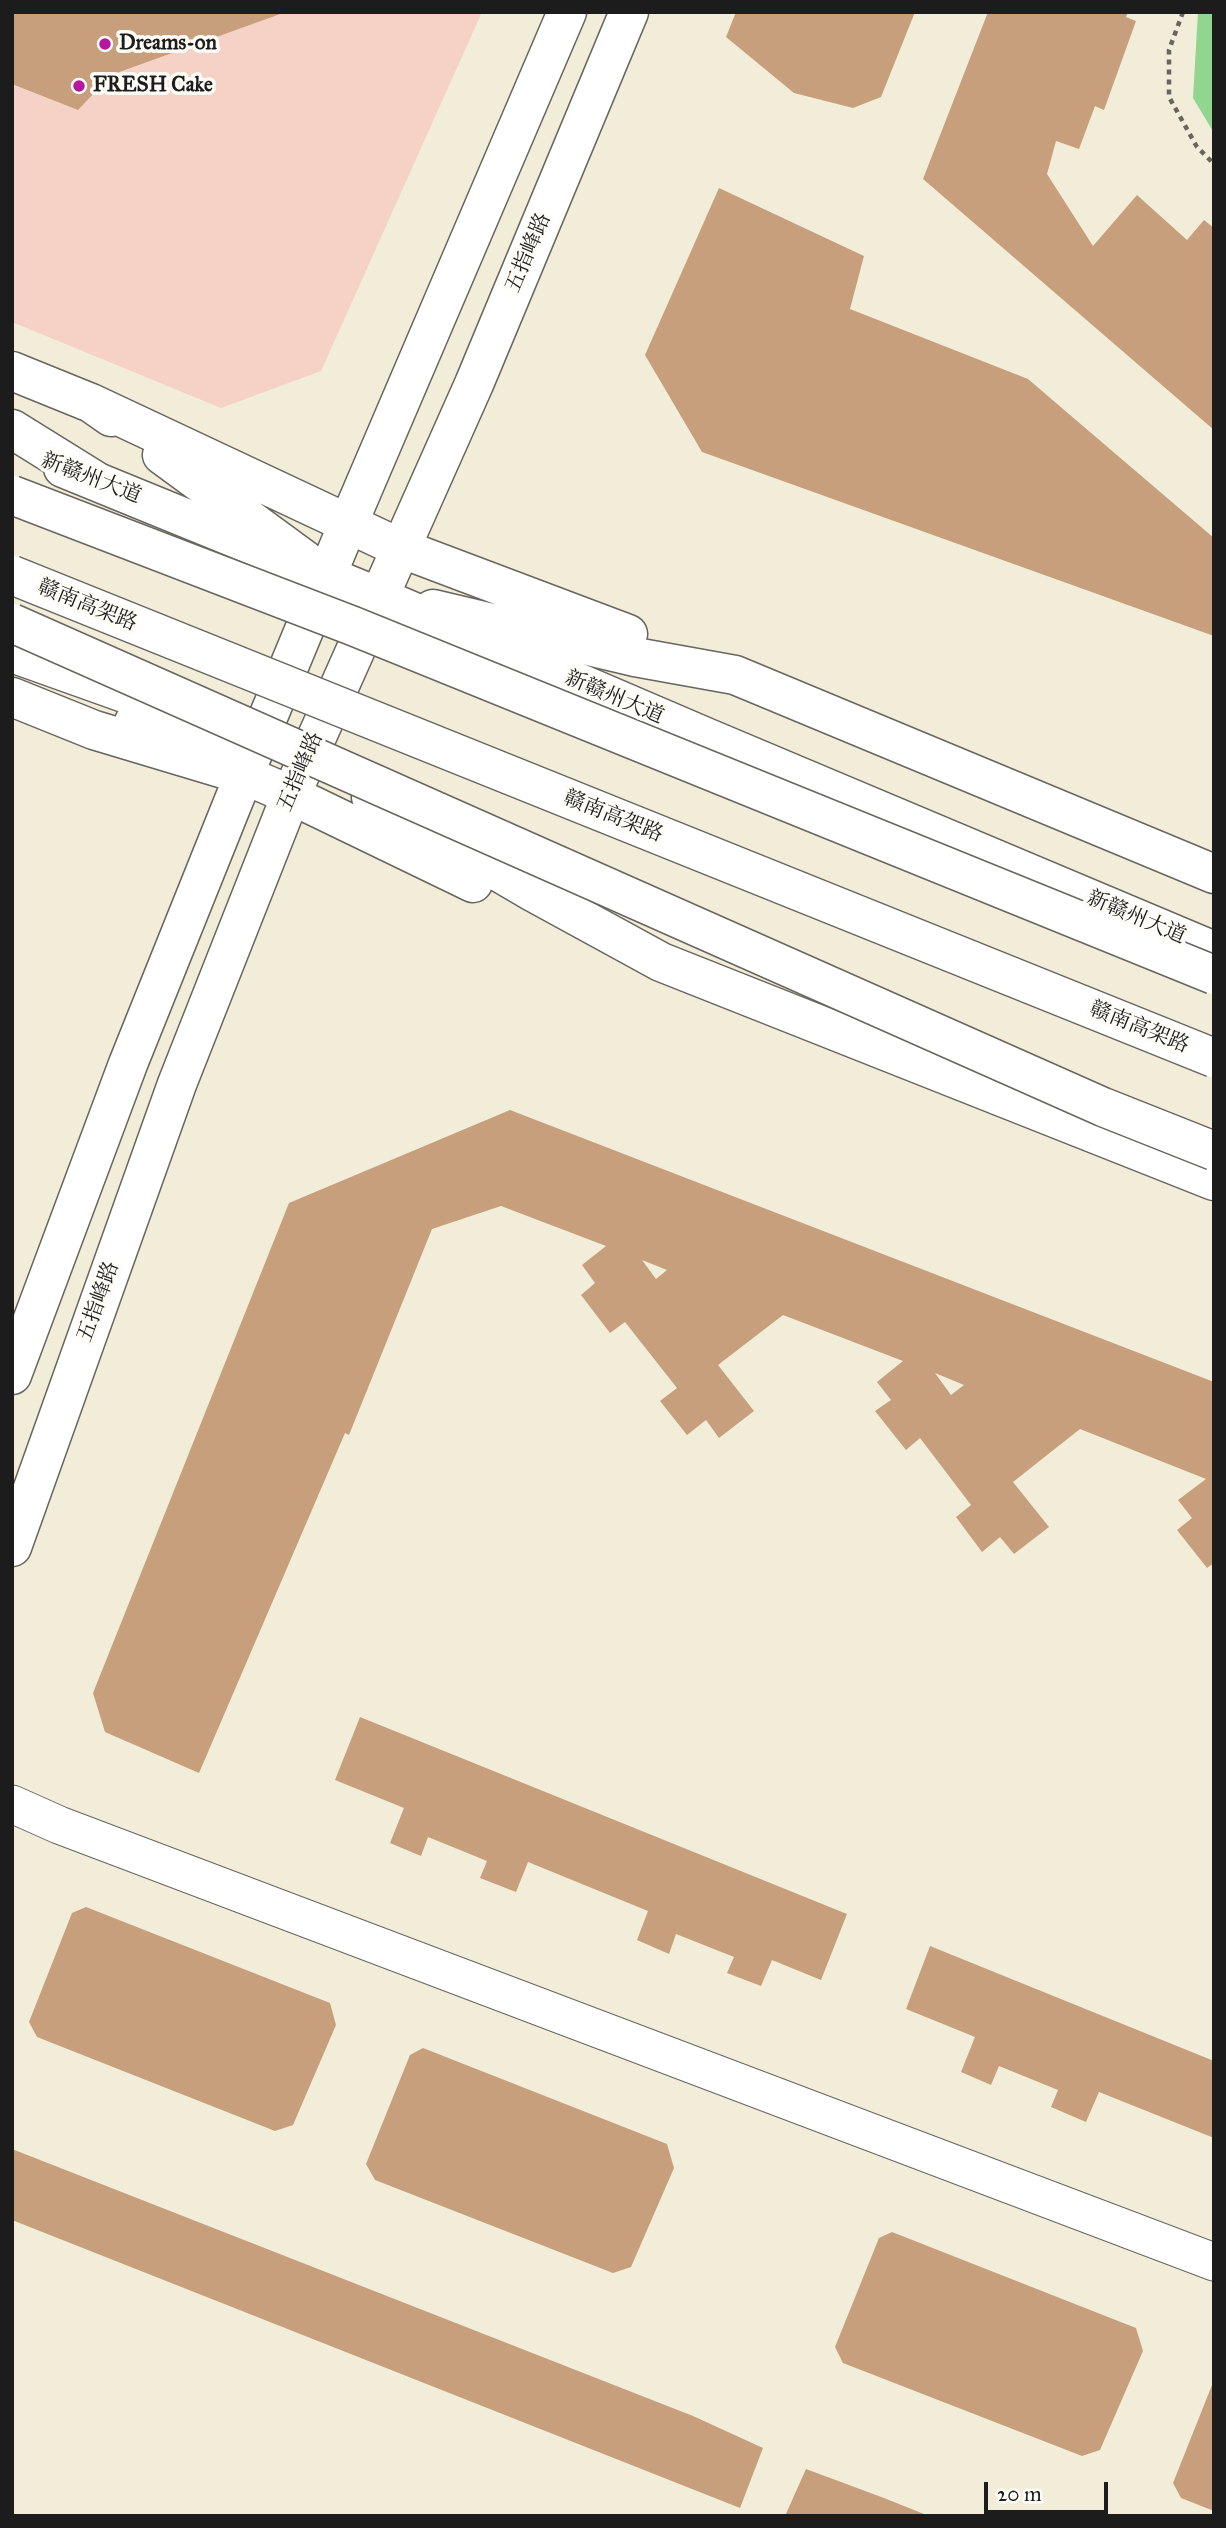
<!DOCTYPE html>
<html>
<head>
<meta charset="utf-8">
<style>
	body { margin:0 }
	#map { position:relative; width:1226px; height:2528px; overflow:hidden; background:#f1edd8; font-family:"IM FELL Great Primer",serif }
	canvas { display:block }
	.frame { position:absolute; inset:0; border:14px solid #1c1c1c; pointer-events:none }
	.scale { position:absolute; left:984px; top:2482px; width:124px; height:32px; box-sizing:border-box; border:4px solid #1c1c1c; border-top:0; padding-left:9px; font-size:21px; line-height:24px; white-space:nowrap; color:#1c1c1c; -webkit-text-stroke:5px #fdfcf7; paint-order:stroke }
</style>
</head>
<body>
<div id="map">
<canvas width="1226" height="2528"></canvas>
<div class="frame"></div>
<div class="scale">20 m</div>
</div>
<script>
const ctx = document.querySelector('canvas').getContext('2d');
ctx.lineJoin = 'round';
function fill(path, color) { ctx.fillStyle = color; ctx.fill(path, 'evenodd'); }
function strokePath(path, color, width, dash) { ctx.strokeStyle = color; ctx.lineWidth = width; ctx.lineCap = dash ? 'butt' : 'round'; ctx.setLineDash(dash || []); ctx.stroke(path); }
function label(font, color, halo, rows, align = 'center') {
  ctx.font = font + ' "IM FELL Great Primer","Noto Serif SC",serif'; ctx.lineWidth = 7; ctx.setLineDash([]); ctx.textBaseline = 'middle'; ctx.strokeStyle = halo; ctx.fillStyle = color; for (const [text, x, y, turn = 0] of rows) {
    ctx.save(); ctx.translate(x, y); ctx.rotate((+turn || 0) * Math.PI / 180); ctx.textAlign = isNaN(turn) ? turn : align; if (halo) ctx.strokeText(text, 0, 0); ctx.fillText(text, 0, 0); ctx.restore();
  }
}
const built = new Path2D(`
	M 12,12 L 482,12 L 321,371 L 221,408 L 12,322 Z`);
const green = new Path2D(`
	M 1198,12 L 1214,12 L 1214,133 L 1193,98 Z`);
const building = new Path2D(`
	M 12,12 L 283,12 L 283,13 L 111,75 L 78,110 L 12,84 Z
	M 736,12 L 915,12 L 881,97 L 853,108 L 794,93 L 726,37 Z
	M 988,12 L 1128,12 L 1126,17 L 1136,21 L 1104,110 L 1095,106 L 1079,149 L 1056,141 L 1047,174 L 1093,246 L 1137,195 L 1187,240 L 1204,220 L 1214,228 L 1214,430 L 923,179 Z
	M 719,188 L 864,256 L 850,309 L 1028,379 L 1214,538 L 1214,636 L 702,452 L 645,355 Z
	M 510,1110 L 1214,1382 L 1214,1563 L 1207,1568 L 1177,1530 L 1192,1518 L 1178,1500 L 1206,1479 L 1080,1429 L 1013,1482 L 1049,1527 L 1014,1554 L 1000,1537 L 982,1552 L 956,1517 L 971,1505 L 920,1438 L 906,1450 L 875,1411 L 891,1400 L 877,1382 L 903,1361 L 783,1315 L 718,1365 L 754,1411 L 719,1438 L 706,1420 L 687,1435 L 660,1401 L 677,1388 L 625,1322 L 610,1333 L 581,1295 L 595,1283 L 582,1265 L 606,1246 L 501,1206 L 432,1229 L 349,1435 L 345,1433 L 199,1773 L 105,1732 L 93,1693 L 289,1203 ZM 642,1260 L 667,1270 L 656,1279 ZM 935,1373 L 964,1385 L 951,1395 Z
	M 360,1717 L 847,1914 L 821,1980 L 772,1960 L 761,1986 L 727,1973 L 734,1957 L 676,1934 L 669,1954 L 637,1940 L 648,1911 L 528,1862 L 516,1892 L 480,1878 L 487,1861 L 428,1837 L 421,1856 L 390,1843 L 404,1808 L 335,1780 Z
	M 86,1907 L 330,2003 L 336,2025 L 293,2125 L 275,2131 L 37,2037 L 29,2022 L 72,1913 Z
	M 930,1946 L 1214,2061 L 1214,2138 L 1099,2092 L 1086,2122 L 1051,2107 L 1058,2090 L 999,2066 L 991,2085 L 961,2072 L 975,2037 L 906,2009 Z
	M 423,2048 L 667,2144 L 674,2168 L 631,2267 L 613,2273 L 375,2180 L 366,2164 L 410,2055 Z
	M 12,2149 L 693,2416 L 763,2448 L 740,2508 L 12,2220 Z
	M 892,2232 L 1136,2328 L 1143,2351 L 1100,2450 L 1082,2456 L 843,2363 L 835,2347 L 879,2238 Z
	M 1214,2380 L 1214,2511 L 1181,2498 L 1173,2483 Z
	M 806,2469 L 884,2498 L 929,2516 L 785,2516 Z`);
const path = new Path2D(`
	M 1183,12 L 1169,50 L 1169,97 L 1197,147 L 1214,164`);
const street = new Path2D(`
	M 12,1804 L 59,1825 L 1214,2262`);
const secondary = new Path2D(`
	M 12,371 L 91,403 L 111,417
	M 91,403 L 400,548 L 628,634
	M 162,455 L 305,560
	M 433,609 L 635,657 L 735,675 L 1214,874
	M 12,697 L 94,730 L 244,775 L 291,795 L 473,883
	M 134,722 L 260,741
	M 371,797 L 533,892 L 661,962 L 1214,1181
	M 12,1375 L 128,1064 L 244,775 L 348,524 L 567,12
	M 12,1547 L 177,1084 L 291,795 L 474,384 L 629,12`);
const primary = new Path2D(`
	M 63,468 L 379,597 L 708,738 L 1214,951
	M 12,653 L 172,710`);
const highway = new Path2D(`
	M 12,429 L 94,480`);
const highwayBridge = new Path2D(`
	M 12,495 L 353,626 L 1214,975
	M 12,575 L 1214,1058
	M 12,623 L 1103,1107 L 1214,1151`);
const markers = [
	[105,44,7,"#b5179e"],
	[79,86,7,"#b5179e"]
];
const poiNames = [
	["Dreams-on",119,44],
	["FRESH Cake",93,86]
];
const streetNames = [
	["五指峰路",529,253,-67],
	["新赣州大道",91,479,21],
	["赣南高架路",87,606,22],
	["新赣州大道",614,698,23],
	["五指峰路",301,772,-67],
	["赣南高架路",613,817,22],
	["新赣州大道",1136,918,23],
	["赣南高架路",1139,1028,22],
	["五指峰路",99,1302,-70]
];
fill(built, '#f6d1c5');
fill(green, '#91d58e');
fill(building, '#c89f7c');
strokePath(street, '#67655e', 39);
strokePath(secondary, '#67655e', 41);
strokePath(primary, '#67655e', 41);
strokePath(highway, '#67655e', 41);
strokePath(path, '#67655e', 4.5, [5, 5]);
strokePath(street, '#fff', 37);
strokePath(secondary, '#fff', 38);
strokePath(primary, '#fff', 38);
strokePath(highway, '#fff', 38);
strokePath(highwayBridge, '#67655e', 41, []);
strokePath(highwayBridge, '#fff', 38);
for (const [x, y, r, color] of markers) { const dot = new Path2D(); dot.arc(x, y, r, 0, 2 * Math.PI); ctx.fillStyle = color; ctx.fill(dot); strokePath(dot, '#fdfcf7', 2.5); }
label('bold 21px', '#1c1c1c', '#fdfcf7', poiNames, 'left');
label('21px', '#1c1c1c', '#fdfcf7', streetNames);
</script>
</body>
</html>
